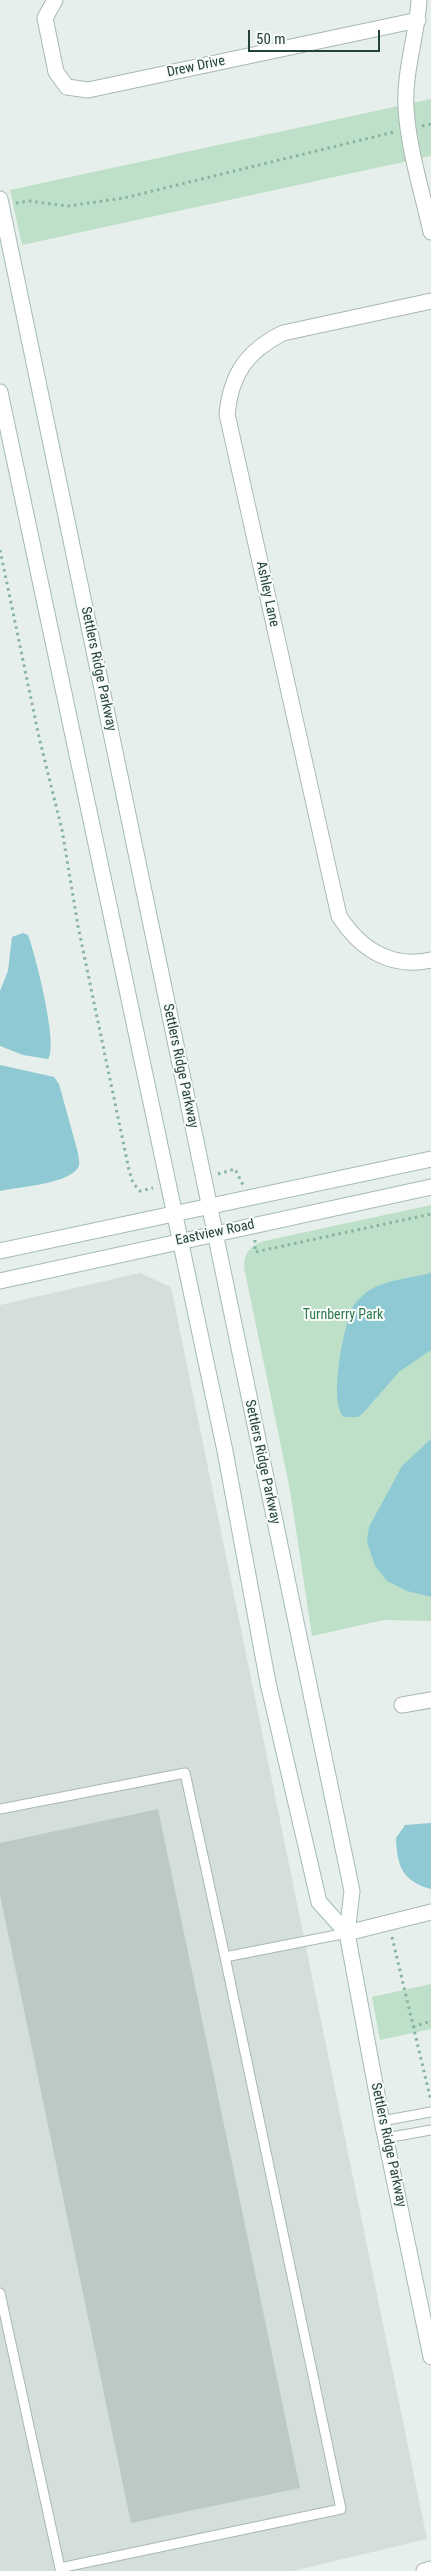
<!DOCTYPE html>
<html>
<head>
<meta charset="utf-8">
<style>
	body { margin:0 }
	#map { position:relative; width:431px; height:2571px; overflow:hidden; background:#e6efeb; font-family:"Roboto Condensed",sans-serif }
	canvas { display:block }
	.scale { position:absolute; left:248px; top:30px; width:132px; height:22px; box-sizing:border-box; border:2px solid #24423a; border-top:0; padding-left:6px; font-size:15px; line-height:18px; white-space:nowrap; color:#24423a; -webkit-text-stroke:4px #f7fbf9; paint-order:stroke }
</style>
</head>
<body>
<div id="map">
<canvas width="431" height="2571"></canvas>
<div class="scale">50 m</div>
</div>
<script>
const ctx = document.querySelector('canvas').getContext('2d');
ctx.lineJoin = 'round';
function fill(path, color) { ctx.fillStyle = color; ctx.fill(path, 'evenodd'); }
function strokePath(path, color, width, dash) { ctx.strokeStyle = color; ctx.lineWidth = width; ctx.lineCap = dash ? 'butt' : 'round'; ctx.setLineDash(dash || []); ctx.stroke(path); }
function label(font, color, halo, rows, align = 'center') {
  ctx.font = font + ' "Roboto Condensed",sans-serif'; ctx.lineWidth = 4; ctx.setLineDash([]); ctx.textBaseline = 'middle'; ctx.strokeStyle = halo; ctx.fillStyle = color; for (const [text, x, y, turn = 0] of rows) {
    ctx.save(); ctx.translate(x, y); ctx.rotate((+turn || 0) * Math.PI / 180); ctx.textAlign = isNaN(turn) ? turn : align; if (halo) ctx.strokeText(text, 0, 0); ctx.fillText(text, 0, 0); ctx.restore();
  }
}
const built = new Path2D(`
	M 140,1273 L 171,1287 L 427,2539 L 293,2571 L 0,2571 L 0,1305 Z`);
const green = new Path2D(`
	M 431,99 L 431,156 L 22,245 L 10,190 Z
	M 431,1205 L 431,1621 L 384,1620 L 312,1636 L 290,1490 L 245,1272 C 242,1255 249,1246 264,1241 Z
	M 431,1984 L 431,2029 L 380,2040 L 372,1997 Z`);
const water = new Path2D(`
	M 23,933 L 28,935 C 35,953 59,1047 48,1059 L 23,1055 L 0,1046 L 0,991 L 8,971 L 12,937 Z
	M 0,1065 L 54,1077 L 59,1084 L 78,1153 C 78,1157 80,1162 79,1165 C 74,1184 16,1187 0,1191 Z
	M 431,1273 L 431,1350 L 399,1372 L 363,1413 L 358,1417 L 344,1417 C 328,1403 344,1322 354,1305 C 357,1301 364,1294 368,1291 C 385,1280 411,1278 431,1273 Z
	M 431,1439 L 431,1597 L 407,1591 L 387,1581 L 375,1566 L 367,1542 L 369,1527 L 402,1466 Z
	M 431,1823 L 431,1889 C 402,1881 397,1866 396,1838 L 405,1825 Z`);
const building = new Path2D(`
	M 158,1809 L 300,2488 L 131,2523 L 0,1895 L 0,1843 Z`);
const path = new Path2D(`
	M 422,126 L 431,124
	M 16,203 L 29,201 L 68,206 L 124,198 L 394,132
	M 0,550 L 39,737 L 62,830 L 78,926 L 129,1170 L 133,1183 L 140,1191 L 153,1188
	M 218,1174 L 235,1169 L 243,1185
	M 255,1240 L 255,1252 L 431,1214
	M 392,1937 L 431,2101
	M 413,2027 L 431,2021`);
const lane = new Path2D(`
	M 0,1809 L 185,1773 L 225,1957 L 347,1933
	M 382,2121 L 431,2112
	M 386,2138 L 431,2130
	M 0,2293 L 60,2568 L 341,2509 L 225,1957`);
const street = new Path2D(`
	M 55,0 L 45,18 L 56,72 L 67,87 L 88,90 L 418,20
	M 419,0 C 417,36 404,71 406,107 C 408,148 422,191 431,232
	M 431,301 L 283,333 C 247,351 231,374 227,414 L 339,916 C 360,949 391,969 431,960
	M 402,1705 L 431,1700
	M 347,1933 L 431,1912
	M 424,2571 L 431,2569`);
const secondary = new Path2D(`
	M 0,199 L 352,1891 L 347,1933 L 382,2121 L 431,2357
	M 0,392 L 225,1451 L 268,1683 L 319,1902 L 347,1933
	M 0,1251 L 431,1159
	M 0,1281 L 431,1187`);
const streetNames = [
	["Drew Drive",196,67,-12],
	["Ashley Lane",267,594,78],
	["Settlers Ridge Parkway",98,669,78],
	["Settlers Ridge Parkway",180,1066,78],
	["Eastview Road",215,1233,-12],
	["Settlers Ridge Parkway",262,1462,78],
	["Settlers Ridge Parkway",388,2145,78]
];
const parkNames = [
	["Turnberry Park",343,1315]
];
fill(built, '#d4dfda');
fill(green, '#bfe0c8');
fill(water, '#8ec9d4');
fill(building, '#bbcac4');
strokePath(lane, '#a8b8b2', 11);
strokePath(street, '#a8b8b2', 17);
strokePath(secondary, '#a4bbb3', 17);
strokePath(path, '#86b3a5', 3, [2.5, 4]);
strokePath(lane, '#fff', 9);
strokePath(street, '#fff', 15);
strokePath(secondary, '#fff', 15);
label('14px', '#24423a', '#f7fbf9', streetNames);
label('14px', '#2d7a4b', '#f7fbf9', parkNames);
</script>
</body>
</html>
